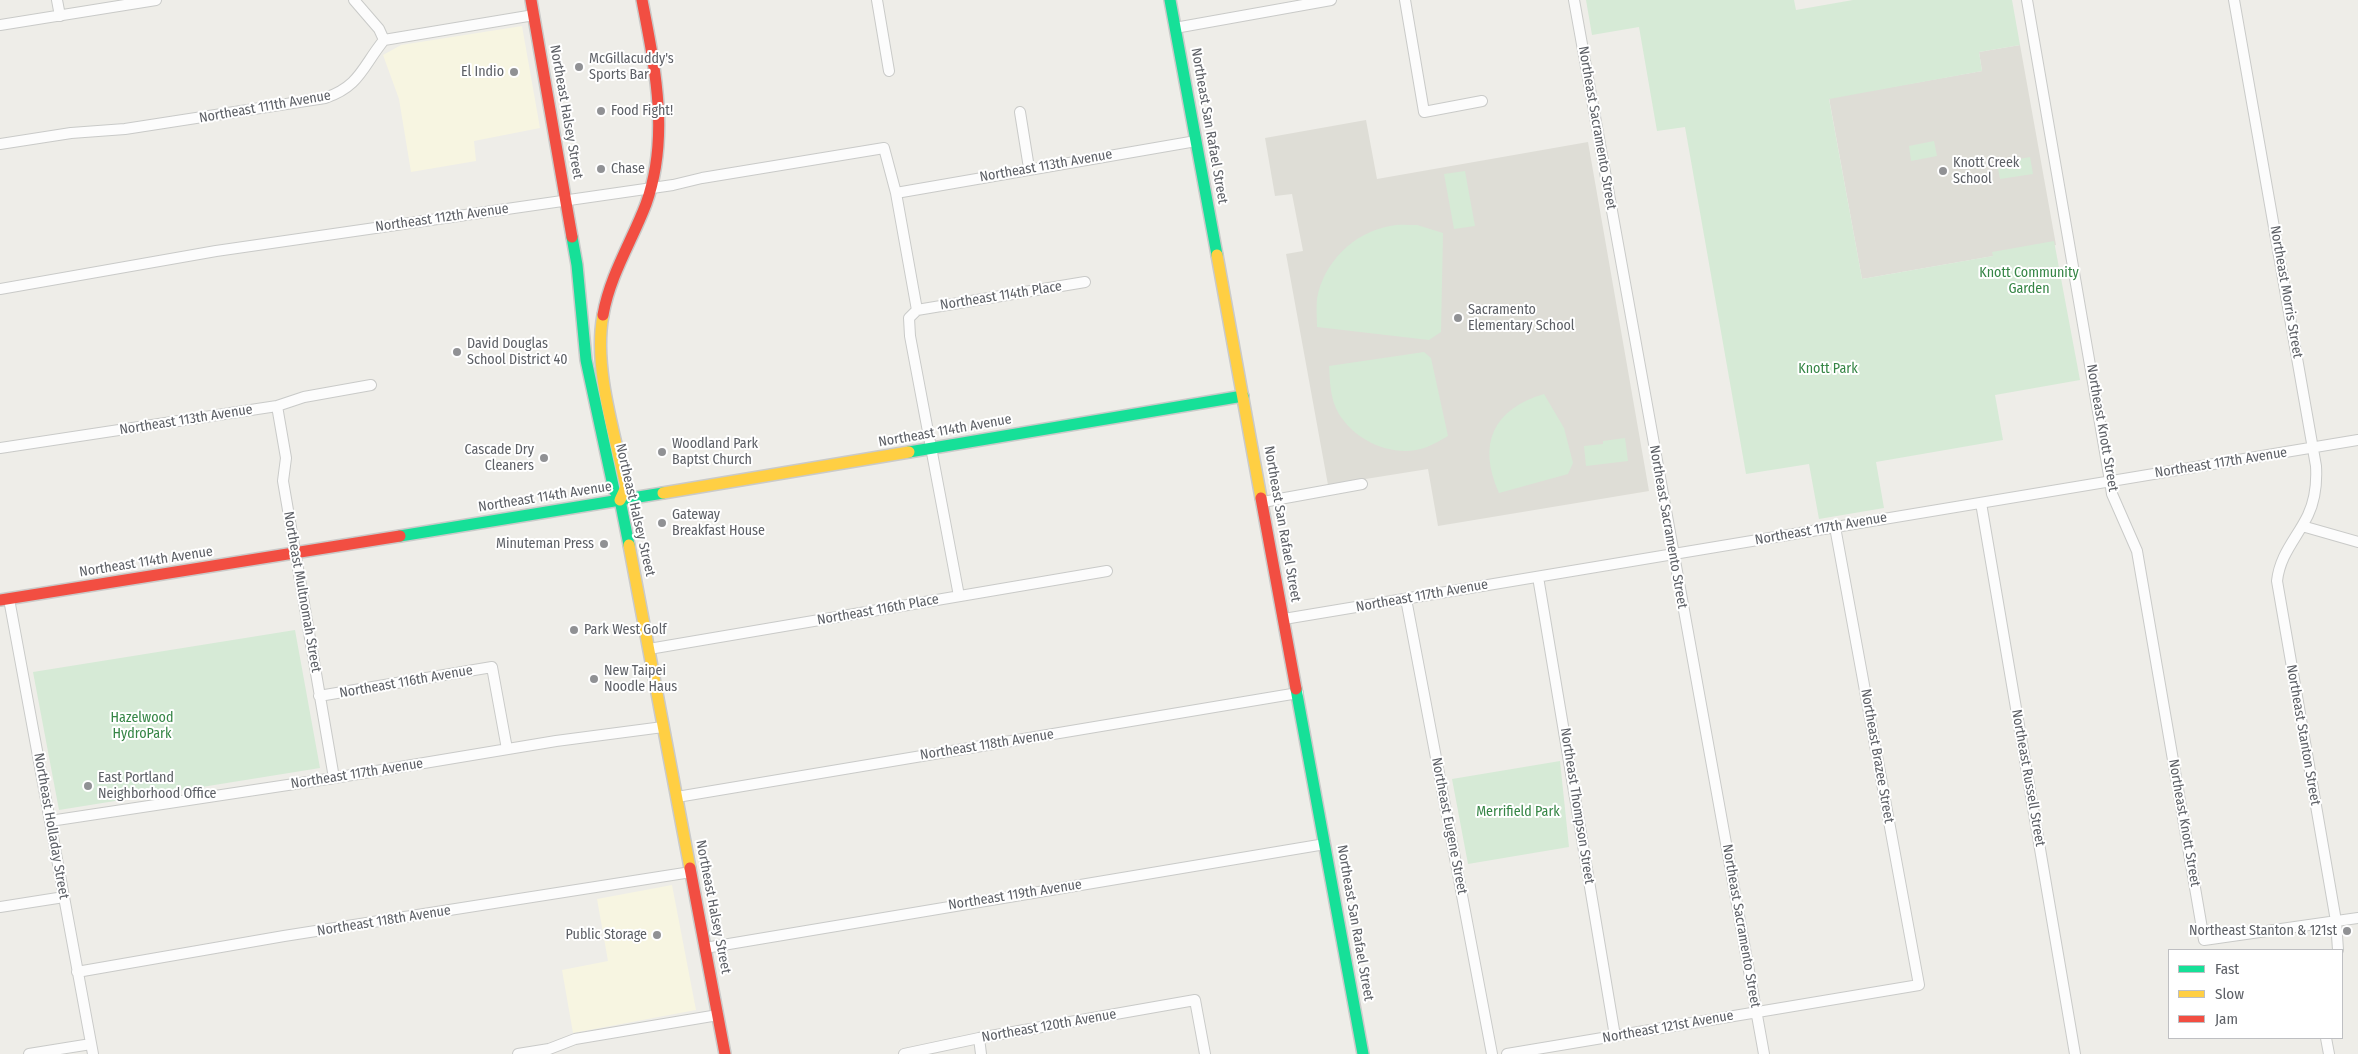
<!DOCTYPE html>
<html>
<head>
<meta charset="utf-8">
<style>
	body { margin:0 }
	#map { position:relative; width:2358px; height:1054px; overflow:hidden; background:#eeede8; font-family:"Fira Sans Condensed",sans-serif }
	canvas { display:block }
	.legend { position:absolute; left:2168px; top:949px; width:175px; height:90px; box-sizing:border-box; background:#fff; border:1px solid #bebfc2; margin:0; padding:6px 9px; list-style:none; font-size:15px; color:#5d6066 }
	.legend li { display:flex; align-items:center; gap:10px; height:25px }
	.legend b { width:25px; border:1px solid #bebfc2 }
</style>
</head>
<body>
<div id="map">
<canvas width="2358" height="1054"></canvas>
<ul class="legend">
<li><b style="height:6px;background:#16e098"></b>Fast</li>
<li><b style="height:6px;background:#ffcf43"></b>Slow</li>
<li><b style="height:6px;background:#f24e42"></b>Jam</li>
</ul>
</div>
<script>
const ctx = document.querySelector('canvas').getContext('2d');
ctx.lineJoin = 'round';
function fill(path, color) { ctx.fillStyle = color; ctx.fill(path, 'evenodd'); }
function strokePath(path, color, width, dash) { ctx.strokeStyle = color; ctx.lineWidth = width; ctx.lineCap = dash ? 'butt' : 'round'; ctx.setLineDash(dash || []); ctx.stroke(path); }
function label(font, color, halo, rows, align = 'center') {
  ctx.font = font + ' "Fira Sans Condensed",sans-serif'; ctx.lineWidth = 4; ctx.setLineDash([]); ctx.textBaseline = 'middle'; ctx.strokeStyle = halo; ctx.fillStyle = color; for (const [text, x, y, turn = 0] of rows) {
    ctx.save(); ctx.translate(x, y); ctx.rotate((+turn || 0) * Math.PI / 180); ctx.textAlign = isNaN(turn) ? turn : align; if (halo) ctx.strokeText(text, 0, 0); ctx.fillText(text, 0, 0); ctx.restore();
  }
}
const commercial = new Path2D(`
	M 522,26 L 540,128 L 474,141 L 476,161 L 411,172 L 399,99 L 383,55 L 401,45 Z
	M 672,885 L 696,1010 L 573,1033 L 562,970 L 608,961 L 597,899 Z`);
const education = new Path2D(`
	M 2020,45 L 2056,245 L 1862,279 L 1829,98 L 1982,71 L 1979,52 Z
	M 1366,120 L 1377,179 L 1588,142 L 1649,491 L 1438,526 L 1428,469 L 1328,485 L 1286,254 L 1303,251 L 1292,194 L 1275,196 L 1265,138 Z`);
const green = new Path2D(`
	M 1586,0 L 1794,0 L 1796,10 L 1853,0 L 2012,0 L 2020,45 L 1979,52 L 1982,71 L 1829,99 L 1862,279 L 1993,256 L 1992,252 L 2054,241 L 2080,380 L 1995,395 L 2003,440 L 1876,462 L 1884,508 L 1819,519 L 1809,464 L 1746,474 L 1685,127 L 1657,131 L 1639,27 L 1592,35 Z
	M 1934,141 L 1937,156 L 1911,161 L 1909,146 Z
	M 2030,157 L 2033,174 L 2000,179 L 1997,163 Z
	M 1465,171 L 1475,226 L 1454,229 L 1444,174 Z
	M 1417,225 L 1443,233 L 1441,332 L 1429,340 L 1317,327 C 1317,318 1316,308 1317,299 C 1323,263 1354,232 1390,226 C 1398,224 1408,225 1417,225 Z
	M 1424,352 L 1431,358 L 1448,436 C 1441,440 1434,444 1427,447 C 1395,459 1356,442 1339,414 C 1330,399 1330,382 1329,366 Z
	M 1544,394 L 1564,428 L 1573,463 L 1568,474 L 1499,493 C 1477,444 1493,409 1544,394 Z
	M 1625,438 L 1628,461 L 1586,466 L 1584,446 L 1603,444 L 1603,441 Z
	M 295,630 L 320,768 L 59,810 L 33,672 Z
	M 1560,761 L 1569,847 L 1468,864 L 1452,779 Z`);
const street = new Path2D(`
	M 57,0 L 60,16
	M 354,0 L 379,29 L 384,40
	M 877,0 L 889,71
	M 1405,0 L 1424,112 L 1482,101
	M 1574,0 L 1764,1054
	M 2027,0 L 2110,481 L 2112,494 L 2137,551 L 2204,940 L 2358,918
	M 2234,0 L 2316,466 C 2317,483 2315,500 2308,515 C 2297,538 2280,554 2277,581 L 2336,921 L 2338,950
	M 0,25 L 156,0
	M 1175,28 L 1331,0
	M 1020,112 L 1029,168
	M 0,144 L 71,133 L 125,129 L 325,98 C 360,86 362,67 384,40 L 534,15
	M 896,193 L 1196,141
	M 0,289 L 216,251 L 673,185 L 702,178 L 884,148 L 896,193 L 917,310
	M 277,406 L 286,458 L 283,481 L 334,778
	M 0,448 L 277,406 L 304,397 L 371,385
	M 1263,502 L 1362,484
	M 1981,503 L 2075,1054
	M 2302,526 L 2358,542
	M 1538,577 L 1615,1036
	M 959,596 L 910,336 L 909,318 L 917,310 L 1085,282
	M 9,599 L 93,1054
	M 1406,599 L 1492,1054
	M 1284,619 L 2358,440
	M 649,649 L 1107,571
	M 319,696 L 492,667 L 507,749
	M 677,797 L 1298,693
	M 50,821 L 334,778 L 556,741 L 663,727
	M 0,907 L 64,897
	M 705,948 L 1325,844
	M 77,972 L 284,936 L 691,872
	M 979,1038 L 981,1054
	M 2326,1038 L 2329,1054
	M 29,1054 L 91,1044
	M 518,1054 L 549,1049 L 575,1039 L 718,1015
	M 904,1054 L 979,1038 L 1195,1000 L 1205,1054
	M 1507,1054 L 1919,985 L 1835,527`);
const fast = new Path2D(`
	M 1170,0 L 1217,255
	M 572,237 L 577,265 L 586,360 L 614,490 L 620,500 L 629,545
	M 909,452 L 1243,396
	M 400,536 L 663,493
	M 1296,689 L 1363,1054`);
const slow = new Path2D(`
	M 1217,255 L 1261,498
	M 603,315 C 593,368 615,434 626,487 L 620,500
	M 663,493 L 909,452
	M 629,545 L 690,868`);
const jam = new Path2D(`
	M 531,0 L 572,237
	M 603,315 C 610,275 632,241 646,204 C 670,137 655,68 642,0
	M 1261,498 L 1296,689
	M 0,600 L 400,536
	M 690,868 L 725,1054`);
const markers = [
	[579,67,5,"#909194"],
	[514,72,5,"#909194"],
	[601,111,5,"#909194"],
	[601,169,5,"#909194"],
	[1943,171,5,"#909194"],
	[1458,318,5,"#909194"],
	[457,352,5,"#909194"],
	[662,452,5,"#909194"],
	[544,458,5,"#909194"],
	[662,523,5,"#909194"],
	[604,544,5,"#909194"],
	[574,630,5,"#909194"],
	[594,679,5,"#909194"],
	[88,786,5,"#909194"],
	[2347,931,5,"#909194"],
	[657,935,5,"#909194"]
];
const poiNames = [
	["McGillacuddy's",589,59],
	["Sports Bar",589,75],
	["El Indio",504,72,"right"],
	["Food Fight!",611,111],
	["Knott Creek",1953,163],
	["School",1953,179],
	["Chase",611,169],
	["Sacramento",1468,310],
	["Elementary School",1468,326],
	["David Douglas",467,344],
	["School District 40",467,360],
	["Woodland Park",672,444],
	["Baptst Church",672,460],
	["Cascade Dry",534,450,"right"],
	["Cleaners",534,466,"right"],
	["Gateway",672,515],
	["Breakfast House",672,531],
	["Minuteman Press",594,544,"right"],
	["Park West Golf",584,630],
	["New Taipei",604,671],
	["Noodle Haus",604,687],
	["East Portland",98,778],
	["Neighborhood Office",98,794],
	["Northeast Stanton & 121st",2337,931,"right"],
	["Public Storage",647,935,"right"]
];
const streetNames = [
	["Northeast 111th Avenue",265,107,-10],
	["Northeast Halsey Street",566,112,80],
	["Northeast San Rafael Street",1209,126,80],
	["Northeast Sacramento Street",1597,128,80],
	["Northeast 113th Avenue",1046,166,-10],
	["Northeast 112th Avenue",442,218,-8],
	["Northeast Morris Street",2286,292,80],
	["Northeast 114th Place",1001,296,-9],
	["Northeast 113th Avenue",186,420,-9],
	["Northeast Knott Street",2102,428,80],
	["Northeast 114th Avenue",945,431,-10],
	["Northeast 117th Avenue",2221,463,-9],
	["Northeast 114th Avenue",545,497,-9],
	["Northeast Halsey Street",635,510,77],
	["Northeast San Rafael Street",1282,524,80],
	["Northeast Sacramento Street",1668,527,80],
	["Northeast 117th Avenue",1821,529,-10],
	["Northeast 114th Avenue",146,562,-9],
	["Northeast Multnomah Street",302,592,80],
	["Northeast 117th Avenue",1422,596,-10],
	["Northeast 116th Place",878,610,-10],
	["Northeast 116th Avenue",406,682,-10],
	["Northeast Stanton Street",2303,735,80],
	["Northeast 118th Avenue",987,745,-9],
	["Northeast Brazee Street",1877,756,80],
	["Northeast 117th Avenue",357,774,-9],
	["Northeast Russell Street",2028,778,80],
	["Northeast Thompson Street",1577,806,81],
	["Northeast Knott Street",2184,823,80],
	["Northeast Holladay Street",51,826,80],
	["Northeast Eugene Street",1449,826,79],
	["Northeast 119th Avenue",1015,895,-9],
	["Northeast Halsey Street",713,907,79],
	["Northeast 118th Avenue",384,921,-9],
	["Northeast San Rafael Street",1355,923,80],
	["Northeast Sacramento Street",1741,926,80],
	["Northeast 120th Avenue",1049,1026,-10],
	["Northeast 121st Avenue",1668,1027,-10]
];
const parkNames = [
	["Knott Community",2029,273],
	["Garden",2029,289],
	["Knott Park",1828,369],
	["Hazelwood",142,718],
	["HydroPark",142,734],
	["Merrifield Park",1518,812]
];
fill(commercial, '#f7f5e1');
fill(education, '#deddd6');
fill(green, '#d6ead6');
strokePath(street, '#c9cac8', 12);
strokePath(fast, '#cacac9', 14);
strokePath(slow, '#cacac9', 14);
strokePath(jam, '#cacac9', 14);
strokePath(street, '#fcfcfc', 10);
strokePath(fast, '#16e098', 11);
strokePath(slow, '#ffcf43', 11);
strokePath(jam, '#f24e42', 11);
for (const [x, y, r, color] of markers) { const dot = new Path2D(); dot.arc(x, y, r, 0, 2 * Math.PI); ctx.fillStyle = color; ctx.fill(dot); strokePath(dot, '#fff', 2); }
label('14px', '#5d6066', '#fff', poiNames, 'left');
label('14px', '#5d6066', '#fff', streetNames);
label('14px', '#358545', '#fff', parkNames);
</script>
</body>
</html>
